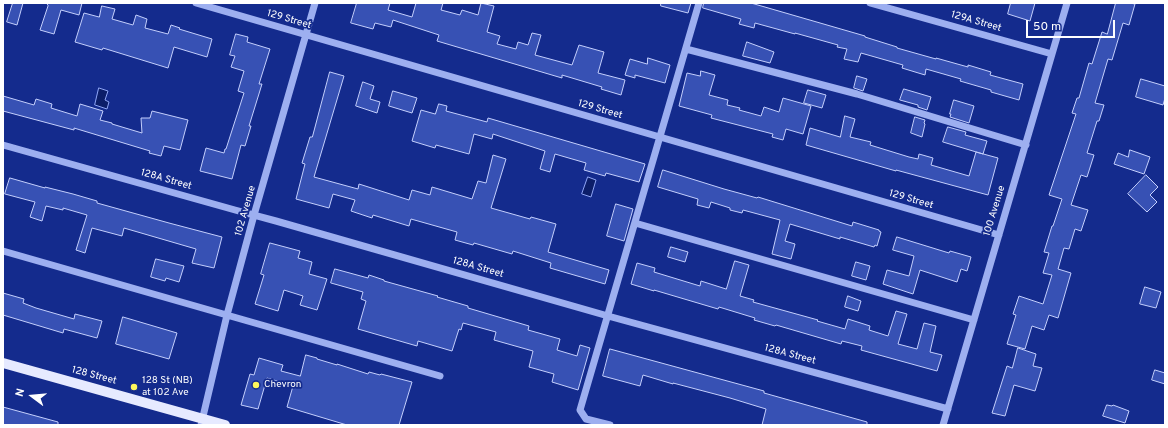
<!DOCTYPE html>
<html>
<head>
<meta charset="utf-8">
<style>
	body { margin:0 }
	#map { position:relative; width:1168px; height:428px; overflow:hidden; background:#142b8d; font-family:Overpass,sans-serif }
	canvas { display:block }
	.frame { position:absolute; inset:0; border:4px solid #fff; pointer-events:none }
	.north { position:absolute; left:12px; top:376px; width:40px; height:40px; -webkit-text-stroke:3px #142b8d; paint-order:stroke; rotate:286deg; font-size:11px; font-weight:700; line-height:16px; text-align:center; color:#fff }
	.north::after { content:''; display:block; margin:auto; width:14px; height:18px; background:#fff; clip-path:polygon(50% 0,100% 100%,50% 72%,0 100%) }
	.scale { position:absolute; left:1026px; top:20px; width:89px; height:18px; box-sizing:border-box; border:2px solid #fff; border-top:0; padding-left:5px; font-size:12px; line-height:14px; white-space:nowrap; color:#fff; -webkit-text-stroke:3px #142b8d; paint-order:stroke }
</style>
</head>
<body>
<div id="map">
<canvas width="1168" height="428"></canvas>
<div class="frame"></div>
<div class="north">N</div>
<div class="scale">50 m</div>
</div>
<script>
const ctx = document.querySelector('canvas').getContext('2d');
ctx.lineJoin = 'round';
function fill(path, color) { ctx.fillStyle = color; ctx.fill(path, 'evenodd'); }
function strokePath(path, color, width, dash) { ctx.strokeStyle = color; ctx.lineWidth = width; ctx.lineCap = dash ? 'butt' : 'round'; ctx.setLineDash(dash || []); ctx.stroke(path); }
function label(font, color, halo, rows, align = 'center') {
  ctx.font = font + ' Overpass,sans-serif'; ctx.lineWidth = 3.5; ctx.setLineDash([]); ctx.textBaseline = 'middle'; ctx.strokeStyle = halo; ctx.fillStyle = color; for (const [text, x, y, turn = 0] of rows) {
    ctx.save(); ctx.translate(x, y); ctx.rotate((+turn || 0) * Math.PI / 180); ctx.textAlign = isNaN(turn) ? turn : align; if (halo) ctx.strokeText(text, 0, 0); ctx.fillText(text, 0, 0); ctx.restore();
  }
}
const water = new Path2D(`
	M 99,88 L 108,91 L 105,100 L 109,102 L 107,109 L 95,105 Z
	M 588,177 L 596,180 L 591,197 L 582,194 Z`);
const building = new Path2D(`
	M 13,3 L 23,3 L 17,25 L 7,22 Z
	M 47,3 L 82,3 L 79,15 L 61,10 L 54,34 L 40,30 L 48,6 Z
	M 357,3 L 390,3 L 388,10 L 412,17 L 416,3 L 443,3 L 441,10 L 460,15 L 462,10 L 478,15 L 481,3 L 494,6 L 487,32 L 500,36 L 497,44 L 516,49 L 518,42 L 528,45 L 532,33 L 541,35 L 535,55 L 572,65 L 579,45 L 604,52 L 598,73 L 625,80 L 621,95 L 601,89 L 602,87 L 562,75 L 562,78 L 437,41 L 439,35 L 393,20 L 391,27 L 375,23 L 373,29 L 351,23 Z
	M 661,3 L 691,3 L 688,13 L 661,6 Z
	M 704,3 L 751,3 L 865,36 L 865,37 L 897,47 L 897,48 L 936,59 L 936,58 L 968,67 L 968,65 L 991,72 L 990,75 L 1023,84 L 1019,100 L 991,92 L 991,90 L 960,81 L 961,79 L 926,69 L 925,75 L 902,68 L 903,65 L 861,53 L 858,62 L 844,59 L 847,49 L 837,47 L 838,45 L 795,33 L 795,34 L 755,23 L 754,28 L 739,24 L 741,19 L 703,8 Z
	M 1011,3 L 1035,3 L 1030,21 L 1008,14 Z
	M 1116,3 L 1130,3 L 1135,4 L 1129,25 L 1123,23 L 1112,60 L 1108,59 L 1095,103 L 1104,105 L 1099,121 L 1097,121 L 1087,153 L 1094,155 L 1087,177 L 1081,175 L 1071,205 L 1088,210 L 1081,231 L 1075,229 L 1069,249 L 1064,248 L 1058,269 L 1071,273 L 1058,318 L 1049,315 L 1044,330 L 1032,326 L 1025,349 L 1007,344 L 1016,315 L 1013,314 L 1019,296 L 1043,304 L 1052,275 L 1043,273 L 1049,253 L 1044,252 L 1052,226 L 1053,226 L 1062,199 L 1049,195 L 1076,114 L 1072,113 L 1077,98 L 1079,98 L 1089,63 L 1092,64 L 1102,32 L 1107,34 Z
	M 102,6 L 115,9 L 112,19 L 133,25 L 136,15 L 147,19 L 145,28 L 168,34 L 171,25 L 180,28 L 179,29 L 212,39 L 207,57 L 174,47 L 168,68 L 103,48 L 102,50 L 75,42 L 84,13 L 99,17 Z
	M 236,34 L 248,37 L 247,42 L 270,49 L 259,84 L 262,84 L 249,126 L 251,126 L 245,146 L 241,145 L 232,179 L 200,171 L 206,148 L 224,153 L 225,149 L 226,149 L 244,93 L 238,91 L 244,71 L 231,67 L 235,56 L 230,55 Z
	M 747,42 L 774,52 L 770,63 L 743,56 Z
	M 648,58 L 670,65 L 665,83 L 635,75 L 635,78 L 625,75 L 630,59 L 647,64 Z
	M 701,71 L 715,75 L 709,95 L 728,100 L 727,105 L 740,108 L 739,110 L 761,116 L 764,107 L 779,112 L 783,98 L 811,106 L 803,134 L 786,129 L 783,140 L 772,137 L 773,134 L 711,118 L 712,115 L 679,106 L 687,73 L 700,76 Z
	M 330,72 L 344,76 L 314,177 L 358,189 L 359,184 L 409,200 L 412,190 L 430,195 L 432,187 L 472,199 L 478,181 L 486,183 L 493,155 L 506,159 L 491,208 L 530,219 L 531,217 L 556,224 L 548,252 L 609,270 L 605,284 L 550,268 L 551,263 L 513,251 L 512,254 L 474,243 L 473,245 L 455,240 L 457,232 L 411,219 L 409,226 L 373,215 L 372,218 L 351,211 L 355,200 L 333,194 L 329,208 L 296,199 L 305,164 L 302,163 L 310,137 L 312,137 Z
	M 857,76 L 867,79 L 863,91 L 854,88 Z
	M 1141,79 L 1165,86 L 1165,98 L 1163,105 L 1136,97 Z
	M 363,82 L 374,86 L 370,99 L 380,102 L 377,113 L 356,106 Z
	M 904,89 L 931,97 L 927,110 L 918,107 L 918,105 L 900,100 Z
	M 808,90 L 826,95 L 822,108 L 804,103 Z
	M 393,91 L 417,98 L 412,113 L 389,106 Z
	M 3,96 L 34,105 L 36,99 L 52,104 L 51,108 L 77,116 L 80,104 L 103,111 L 100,120 L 112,123 L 112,124 L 142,133 L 141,118 L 150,118 L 152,111 L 188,120 L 180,150 L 164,146 L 161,156 L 149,153 L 150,151 L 74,128 L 74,130 L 3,111 Z
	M 954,100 L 974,106 L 969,123 L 950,117 L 951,114 L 950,114 Z
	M 439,104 L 447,106 L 446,111 L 487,122 L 488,118 L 645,164 L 639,182 L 606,173 L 605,176 L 584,170 L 586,163 L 555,154 L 550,172 L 540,169 L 545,151 L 493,134 L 492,139 L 474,134 L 469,154 L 436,145 L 435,148 L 412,141 L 421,110 L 435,114 Z
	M 845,116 L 855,119 L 850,137 L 871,142 L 870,145 L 909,157 L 918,159 L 919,154 L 933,158 L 931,165 L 969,176 L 976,152 L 998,158 L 988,195 L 896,170 L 896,171 L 806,145 L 810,128 L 840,137 Z
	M 915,117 L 925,120 L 924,123 L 925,124 L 922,137 L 911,133 Z
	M 948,127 L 966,132 L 965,135 L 987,141 L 983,154 L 943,142 Z
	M 1130,150 L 1150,157 L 1144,174 L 1114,164 L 1118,153 L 1128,157 Z
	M 663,170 L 724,189 L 757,198 L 758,197 L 852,226 L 853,222 L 879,230 L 879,231 L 881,232 L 877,246 L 875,245 L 874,247 L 840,237 L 840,239 L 790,224 L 785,241 L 795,244 L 791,259 L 772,254 L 780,220 L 743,210 L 742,213 L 730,210 L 730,208 L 711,202 L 709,208 L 697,205 L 698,199 L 658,187 Z
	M 1146,175 L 1158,187 L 1150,195 L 1157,202 L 1147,212 L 1128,194 Z
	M 10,178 L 45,188 L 45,187 L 73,194 L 97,201 L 97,203 L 169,223 L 222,237 L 214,268 L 192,263 L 196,249 L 124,228 L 122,236 L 92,228 L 85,253 L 76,250 L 87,215 L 63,208 L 63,210 L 46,206 L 42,221 L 30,217 L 35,202 L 5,194 Z
	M 616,204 L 633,209 L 624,241 L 607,236 Z
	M 897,237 L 949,253 L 950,251 L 971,257 L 967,271 L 961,269 L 957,282 L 920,270 L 913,294 L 883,284 L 887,270 L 909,276 L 914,256 L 893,250 Z
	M 270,243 L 300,251 L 298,258 L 312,262 L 309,274 L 327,279 L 317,310 L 300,305 L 303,296 L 284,290 L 278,311 L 255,304 L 264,275 L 261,274 Z
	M 671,247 L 688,252 L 685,262 L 668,257 Z
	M 156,259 L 184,266 L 179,282 L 166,278 L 165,281 L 151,277 Z
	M 735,261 L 749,265 L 740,296 L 754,300 L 753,302 L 818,320 L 817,321 L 845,329 L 848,319 L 870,326 L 869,330 L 888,336 L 896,311 L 907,314 L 898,344 L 917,349 L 924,323 L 936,326 L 930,352 L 942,355 L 937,371 L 861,350 L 862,346 L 842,341 L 841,344 L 776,325 L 775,326 L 754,320 L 755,318 L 719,307 L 718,309 L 654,290 L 654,291 L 631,284 L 637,263 L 655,268 L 654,272 L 700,286 L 701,281 L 726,289 Z
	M 856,262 L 870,266 L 866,280 L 852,276 Z
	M 335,269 L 368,278 L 369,275 L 384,280 L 384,281 L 438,296 L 437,297 L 468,306 L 468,308 L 529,326 L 528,330 L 560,339 L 557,350 L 577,356 L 580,345 L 590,348 L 578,390 L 552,382 L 554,374 L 529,367 L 533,351 L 494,340 L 496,332 L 463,323 L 461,330 L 459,329 L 452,351 L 418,341 L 417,346 L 358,329 L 366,301 L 361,299 L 363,292 L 331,283 Z
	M 1145,287 L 1161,292 L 1156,308 L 1140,304 Z
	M 3,293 L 24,299 L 23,303 L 36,308 L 74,319 L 75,314 L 102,321 L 97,338 L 64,329 L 63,333 L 3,315 Z
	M 848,296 L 861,301 L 858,311 L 845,307 Z
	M 123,317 L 177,333 L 169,359 L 116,344 Z
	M 1018,348 L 1036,354 L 1033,366 L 1042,368 L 1035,391 L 1014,385 L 1005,416 L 992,413 L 1007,366 L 1012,368 Z
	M 610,349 L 764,391 L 764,393 L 867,422 L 867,425 L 762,425 L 766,409 L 730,398 L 673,383 L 673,384 L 643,375 L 640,386 L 603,376 Z
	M 306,355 L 317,358 L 317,359 L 337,365 L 337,364 L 368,374 L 369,372 L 380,375 L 381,374 L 412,382 L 399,425 L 347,425 L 287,407 L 293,386 L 267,378 L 258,409 L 241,405 L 250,374 L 254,375 L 259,358 L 283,365 L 281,371 L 300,376 Z
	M 1155,370 L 1165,373 L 1165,384 L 1152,380 Z
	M 1107,405 L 1112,406 L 1113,405 L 1129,411 L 1125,423 L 1103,416 Z
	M 3,407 L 58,422 L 58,425 L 3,425 Z`);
const minor = new Path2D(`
	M 196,3 L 999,235
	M 870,3 L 1052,54
	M 686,49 L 857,94 L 1026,145
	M 3,145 L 235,210 L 276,221 L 608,316 L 948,409
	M 635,223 L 974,320
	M 3,251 L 440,376
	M 201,425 L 227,315 L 254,215 L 315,3
	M 610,425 L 586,419 L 580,410 L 699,3
	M 943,425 L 1067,3`);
const major = new Path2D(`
	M 3,363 L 225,425`);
const markers = [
	[256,385,4,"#fff75c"],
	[134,387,4,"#fff75c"]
];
const streetNames = [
	["129 Street",289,20,16],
	["129A Street",976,22,16],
	["129 Street",600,110,16],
	["128A Street",166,180,16],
	["129 Street",911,200,16],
	["102 Avenue",246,211,-74],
	["100 Avenue",995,211,-73],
	["128A Street",478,268,16],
	["128A Street",790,355,15],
	["128 Street",94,376,15]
];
const poiNames = [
	["128 St (NB)",142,381],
	["at 102 Ave",142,393],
	["Chevron",264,385]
];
fill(water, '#0c1e69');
strokePath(water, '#8fa5f4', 1);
fill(building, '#3751b4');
strokePath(building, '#c4cffc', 1);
strokePath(minor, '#9daff0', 7);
strokePath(major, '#e6eaff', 10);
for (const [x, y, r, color] of markers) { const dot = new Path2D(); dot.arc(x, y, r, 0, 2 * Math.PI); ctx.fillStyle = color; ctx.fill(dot); strokePath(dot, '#142b8d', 1.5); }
label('10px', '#fff', '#142b8d', streetNames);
label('10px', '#fff', '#142b8d', poiNames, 'left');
</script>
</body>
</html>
